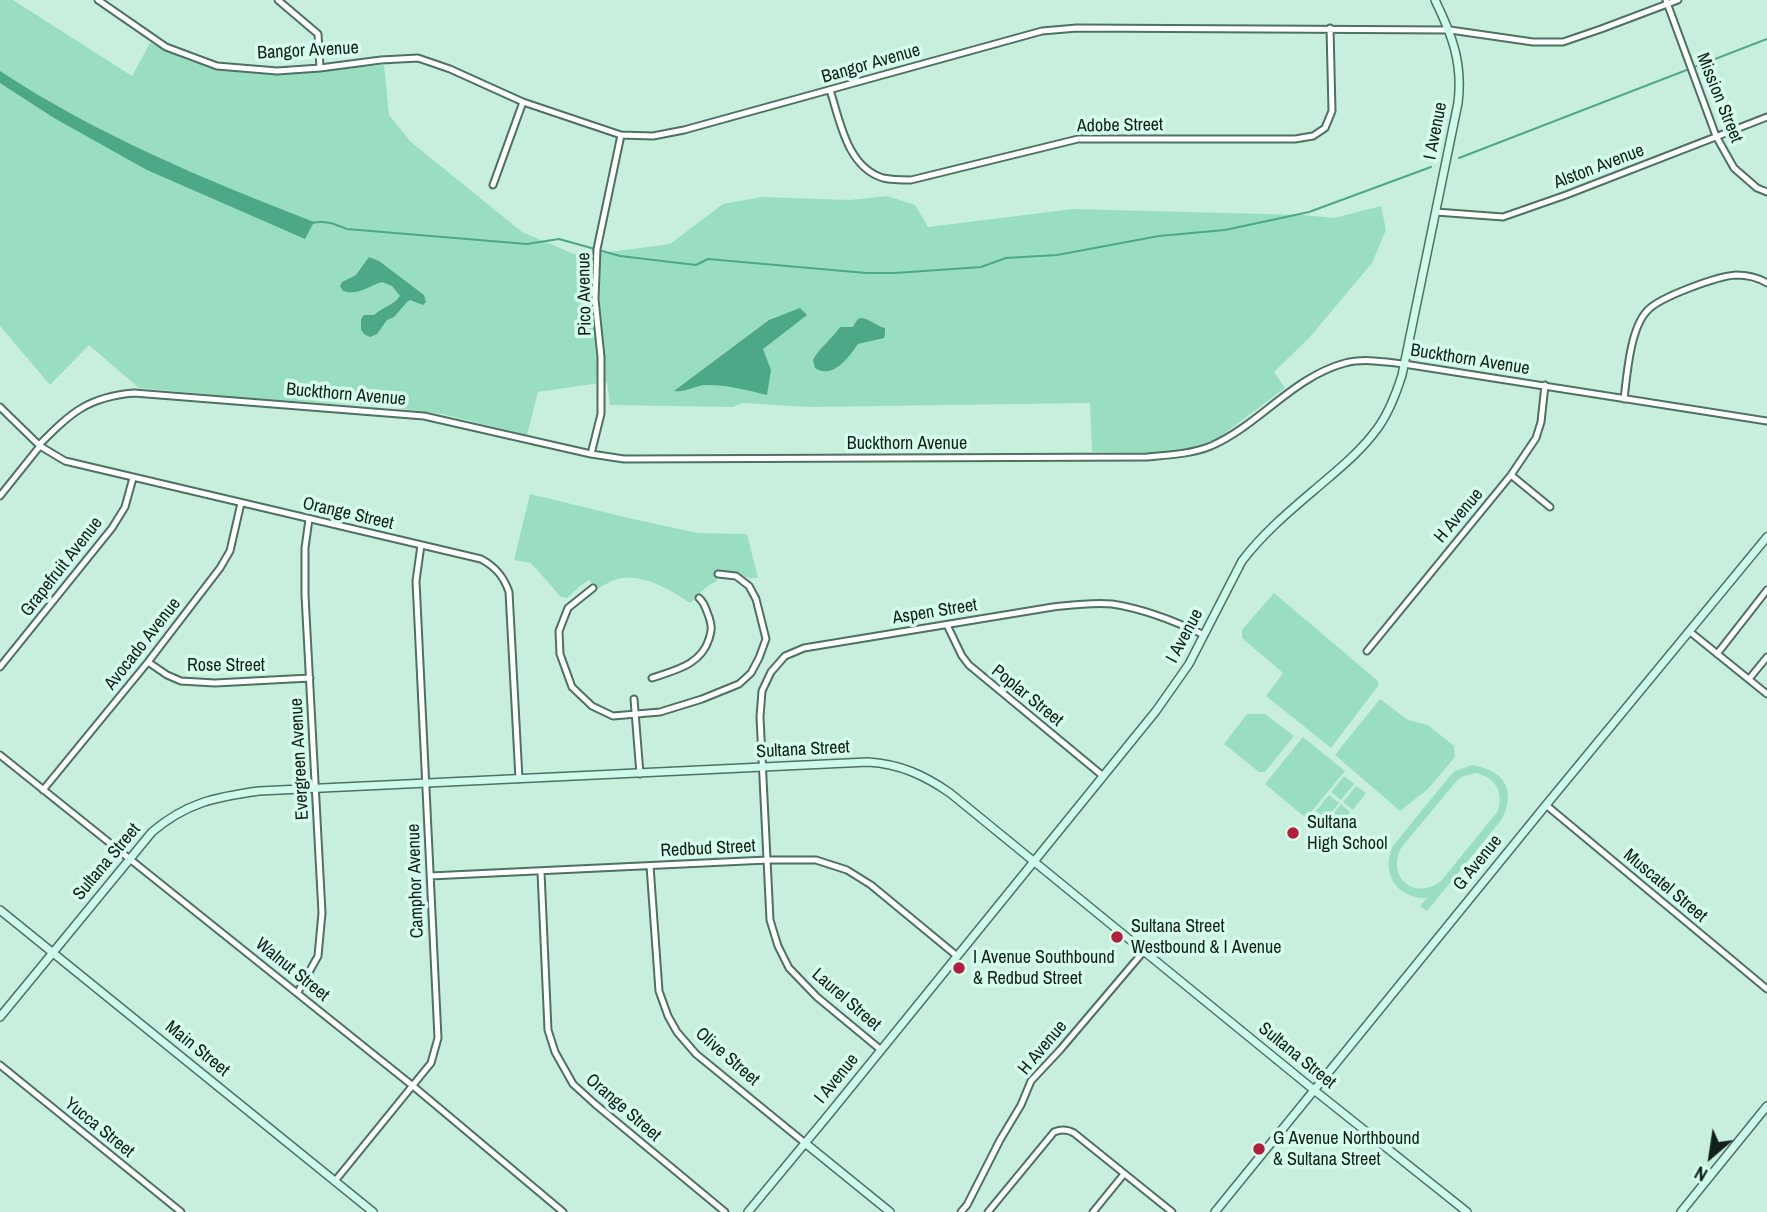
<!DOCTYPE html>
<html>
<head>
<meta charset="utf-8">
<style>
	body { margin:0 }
	#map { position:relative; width:1767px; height:1212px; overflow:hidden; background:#c8efde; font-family:"Archivo Narrow",sans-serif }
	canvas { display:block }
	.north { position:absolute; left:1676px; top:1121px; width:70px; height:70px; -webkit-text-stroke:5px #d5fdeb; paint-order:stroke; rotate:209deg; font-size:19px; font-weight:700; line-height:28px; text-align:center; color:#11201a }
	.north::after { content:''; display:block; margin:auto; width:24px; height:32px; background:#11201a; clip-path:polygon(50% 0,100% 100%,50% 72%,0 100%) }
</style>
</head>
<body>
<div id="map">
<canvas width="1767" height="1212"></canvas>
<div class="north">N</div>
</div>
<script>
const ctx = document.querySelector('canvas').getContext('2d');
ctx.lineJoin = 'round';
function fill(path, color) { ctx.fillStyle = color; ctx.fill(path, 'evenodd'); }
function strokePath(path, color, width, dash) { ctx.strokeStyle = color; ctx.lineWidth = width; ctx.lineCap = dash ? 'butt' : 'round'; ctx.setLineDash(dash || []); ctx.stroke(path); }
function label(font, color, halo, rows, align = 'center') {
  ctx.font = font + ' "Archivo Narrow",sans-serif'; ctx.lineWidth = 7; ctx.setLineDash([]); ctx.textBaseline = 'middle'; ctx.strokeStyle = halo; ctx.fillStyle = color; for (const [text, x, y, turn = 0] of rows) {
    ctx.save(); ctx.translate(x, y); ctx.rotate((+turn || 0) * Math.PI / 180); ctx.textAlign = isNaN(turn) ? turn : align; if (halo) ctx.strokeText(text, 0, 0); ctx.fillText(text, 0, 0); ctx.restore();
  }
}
const green = new Path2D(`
	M 0,0 L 13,0 L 132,76 L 150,43 L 191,62 L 236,72 L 278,74 L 384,65 L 389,115 L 411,142 L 522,232 L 579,256 L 670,244 L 723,204 L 762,197 L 850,200 L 887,196 L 915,205 L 928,227 L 1073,209 L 1304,215 L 1334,218 L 1381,206 L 1386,230 L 1372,263 L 1309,338 L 1274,372 L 1285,388 L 1217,439 L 1186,450 L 1152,453 L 1092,452 L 1090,403 L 808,407 L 743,403 L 733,407 L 610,405 L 607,382 L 538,392 L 527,435 L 442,414 L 381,406 L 259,399 L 139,388 L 89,345 L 50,385 L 0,326 Z
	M 530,494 L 633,519 L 698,533 L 747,534 L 758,578 C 740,579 735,570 715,573 L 717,581 C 704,586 701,594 690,603 C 670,589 642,573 617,579 C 610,581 603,586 597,589 L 589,580 L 580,586 L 567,598 L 561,597 L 531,563 L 514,560 Z
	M 1274,593 L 1378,681 L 1378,686 L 1331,748 L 1266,696 L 1283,673 L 1242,638 L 1242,630 Z
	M 1380,699 L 1408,720 L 1428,725 L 1454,746 L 1455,757 L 1428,789 L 1400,811 L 1335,755 Z
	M 1247,714 L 1265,714 L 1294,736 L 1265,772 L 1259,772 L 1224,744 Z
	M 1303,737 L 1345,771 L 1306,818 L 1265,784 Z
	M 1472,765 C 1503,770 1517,789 1502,819 L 1427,911 L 1420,906 L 1427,898 C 1397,899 1380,873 1393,846 L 1449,777 L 1455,771 ZM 1475,773 C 1495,777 1504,791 1498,811 L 1441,881 C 1415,901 1386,878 1401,848 L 1454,784 L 1461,777 Z
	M 1344,776 L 1354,784 L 1341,800 L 1331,792 Z
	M 1356,786 L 1366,793 L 1353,810 L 1343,802 Z
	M 1329,795 L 1339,803 L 1326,819 L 1316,811 Z
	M 1341,804 L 1350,812 L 1337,828 L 1328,821 Z`);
const water = new Path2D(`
	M 0,71 C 97,135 206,180 314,222 L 305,239 L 147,170 L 54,118 L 0,83 Z
	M 369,257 L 379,261 L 424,295 L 426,302 L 423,305 L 410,300 L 407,302 L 394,317 L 387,320 L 377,334 L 370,337 L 364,334 L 361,330 L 361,319 L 364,315 L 374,315 C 383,307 394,305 400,296 L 392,286 L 382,282 C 368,286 358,296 343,291 L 340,286 L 342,282 L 356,275 Z
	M 800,308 L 807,315 L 763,349 L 771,370 L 767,395 C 747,390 727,385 707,385 C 695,385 686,393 674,391 L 769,320 Z
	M 860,318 C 869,318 876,326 885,328 L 885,334 L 884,338 L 858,344 C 849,357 833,380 815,368 L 813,360 C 820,347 832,339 840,327 L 853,327 L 857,320 Z`);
const stream = new Path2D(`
	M 1459,158 L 1767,39
	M 312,223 C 325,220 335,224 347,229 L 527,244 L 559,239 L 620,256 L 696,265 L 708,259 L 866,273 L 895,273 L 981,267 L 1006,258 L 1057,255 L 1159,236 L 1225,230 L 1309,212 L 1431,167`);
const street = new Path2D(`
	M 98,0 L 166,47 L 217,66 L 277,71 L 320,68 L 381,60 L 418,58 L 450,69 L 523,102 L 621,135 L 653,136 L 684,130 L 1042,31 L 1077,28 L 1450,30 L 1533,42 L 1563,42 L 1601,29 L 1678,0
	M 278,0 L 318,34 L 320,68
	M 1666,0 L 1716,136 L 1734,168 L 1757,188 L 1767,192
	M 830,90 C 840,121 847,167 883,178 C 892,180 902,180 911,180 L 1078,139 L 1295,139 L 1313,136 L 1325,128 L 1332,111 L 1330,28
	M 493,185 L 523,102
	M 1436,212 L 1503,217 L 1566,195 L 1767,117
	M 1624,399 C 1627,375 1630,329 1647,311 C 1659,297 1718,276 1736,275 C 1748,275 1757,277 1767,283
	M 0,407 L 40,446 L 65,461 L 481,559 C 496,567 504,577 509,592 L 519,779
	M 39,445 C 71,413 87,397 134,393 L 424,416 L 591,454 L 624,459 L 1147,457 C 1169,455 1191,454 1211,446 C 1259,425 1293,377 1345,363 C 1364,358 1385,362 1404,364 L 1767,421
	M 591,454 L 601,414 L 601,357 L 595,299 L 597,249 L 621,135
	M 1511,475 L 1550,507
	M 0,496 L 40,446
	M 593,588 L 568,608 L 559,631 L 560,654 L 572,687 L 592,706 L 613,716 L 660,712 L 702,699 L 739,684 L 751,673 L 759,658 L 766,639 L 756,599 L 749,586 L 736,576 L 718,574
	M 947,625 L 962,656 L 969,665 L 1103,776
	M 1689,631 L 1767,694
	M 1367,651 L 1511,475 L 1536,438 L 1541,422 L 1545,385
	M 1717,654 L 1767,590
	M 148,662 L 167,675 L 181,681 L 215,683 L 310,678
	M 0,667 L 112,528 L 125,507 L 133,478
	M 652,678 C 675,670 701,665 709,639 C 712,630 712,626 709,617 C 706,610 705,603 699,598
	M 1749,679 L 1767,657
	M 634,699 L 640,774
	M 0,755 L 413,1086 L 563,1212
	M 43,790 L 148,662 L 220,568 L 230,551 L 241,503
	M 1546,805 L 1767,989
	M 650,866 L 659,991 L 668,1016 L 677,1032 L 696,1054 L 805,1143
	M 541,872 L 548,1030 L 555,1052 L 573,1084 L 595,1104 L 725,1212
	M 430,876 L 767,860 L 816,860 L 847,870 L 871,885 L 957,956
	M 298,992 L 318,956 L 322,913 L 305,595 L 305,548 L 309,519
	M 881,1050 L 817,997 L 789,968 L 778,946 L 770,920 L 760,717 L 762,691 L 771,672 L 785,656 L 804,648 L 1053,607 C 1072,605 1092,602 1112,604 C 1145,609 1175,621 1204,635
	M 0,1065 L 181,1212
	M 335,1181 L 431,1063 L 438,1038 L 416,581 L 421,545
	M 961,1212 L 967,1205 L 1000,1140 L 1021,1105 L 1031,1081 L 1060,1050 L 1144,951
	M 988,1212 L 1054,1132 C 1061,1129 1067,1129 1074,1133 L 1172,1212
	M 1093,1212 L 1124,1174`);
const secondary = new Path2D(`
	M 0,910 L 373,1212
	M 0,1017 L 152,832 C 186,803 215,797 259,791 L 868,762 C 900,764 924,775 950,793 L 1314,1090 L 1467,1212
	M 805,1143 L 890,1212
	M 748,1212 L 830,1113 L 1156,711 L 1189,664 L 1242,561 C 1264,532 1292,509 1319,486 C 1340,468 1361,451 1377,429 C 1389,413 1396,394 1402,375 L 1458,103 C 1463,63 1452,35 1435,0
	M 1215,1212 L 1546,805 L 1767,537
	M 1681,1212 L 1767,1106`);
const markers = [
	[1293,833,7,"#b21f3d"],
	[1117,937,7,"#b21f3d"],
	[959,968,7,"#b21f3d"],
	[1259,1149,7,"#b21f3d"]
];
const streetNames = [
	["Bangor Avenue",308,51,-3],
	["Bangor Avenue",871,64,-16],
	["Mission Street",1719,98,68],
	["Adobe Street",1120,126,-1],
	["I Avenue",1436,131,-79],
	["Alston Avenue",1599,167,-21],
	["Pico Avenue",585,294,-91],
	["Buckthorn Avenue",1470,360,9],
	["Buckthorn Avenue",346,395,5],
	["Buckthorn Avenue",907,444],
	["Orange Street",348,514,13],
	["H Avenue",1459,516,-50],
	["Grapefruit Avenue",62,567,-52],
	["Aspen Street",935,612,-9],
	["I Avenue",1185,636,-62],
	["Avocado Avenue",143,644,-52],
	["Rose Street",226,666],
	["Poplar Street",1027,696,39],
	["Sultana Street",803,750,-3],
	["Evergreen Avenue",300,759,-93],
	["Redbud Street",708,849,-3],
	["Sultana Street",107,862,-50],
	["G Avenue",1478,863,-51],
	["Camphor Avenue",416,881,-92],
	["Muscatel Street",1665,886,40],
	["Walnut Street",292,970,39],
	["Laurel Street",846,1000,41],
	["H Avenue",1043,1048,-50],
	["Main Street",197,1049,39],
	["Sultana Street",1297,1056,39],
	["Olive Street",727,1057,41],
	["I Avenue",837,1079,-51],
	["Orange Street",623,1108,41],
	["Yucca Street",99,1128,39]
];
const poiNames = [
	["Sultana",1307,823],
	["High School",1307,844],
	["Sultana Street",1131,927],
	["Westbound & I Avenue",1131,948],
	["I Avenue Southbound",973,958],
	["& Redbud Street",973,979],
	["G Avenue Northbound",1273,1139],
	["& Sultana Street",1273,1160]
];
fill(green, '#9adec1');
fill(water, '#4ca886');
strokePath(stream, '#4ca886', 2);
strokePath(street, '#4d7162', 9);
strokePath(secondary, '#4d7162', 10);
strokePath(street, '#fff', 5);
strokePath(secondary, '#cefaeb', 7);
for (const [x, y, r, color] of markers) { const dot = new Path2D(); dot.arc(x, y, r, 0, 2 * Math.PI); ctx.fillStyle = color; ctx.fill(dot); strokePath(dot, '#d5fdeb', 2.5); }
label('18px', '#11201a', '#d5fdeb', streetNames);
label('18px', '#11201a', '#d5fdeb', poiNames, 'left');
</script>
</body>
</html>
